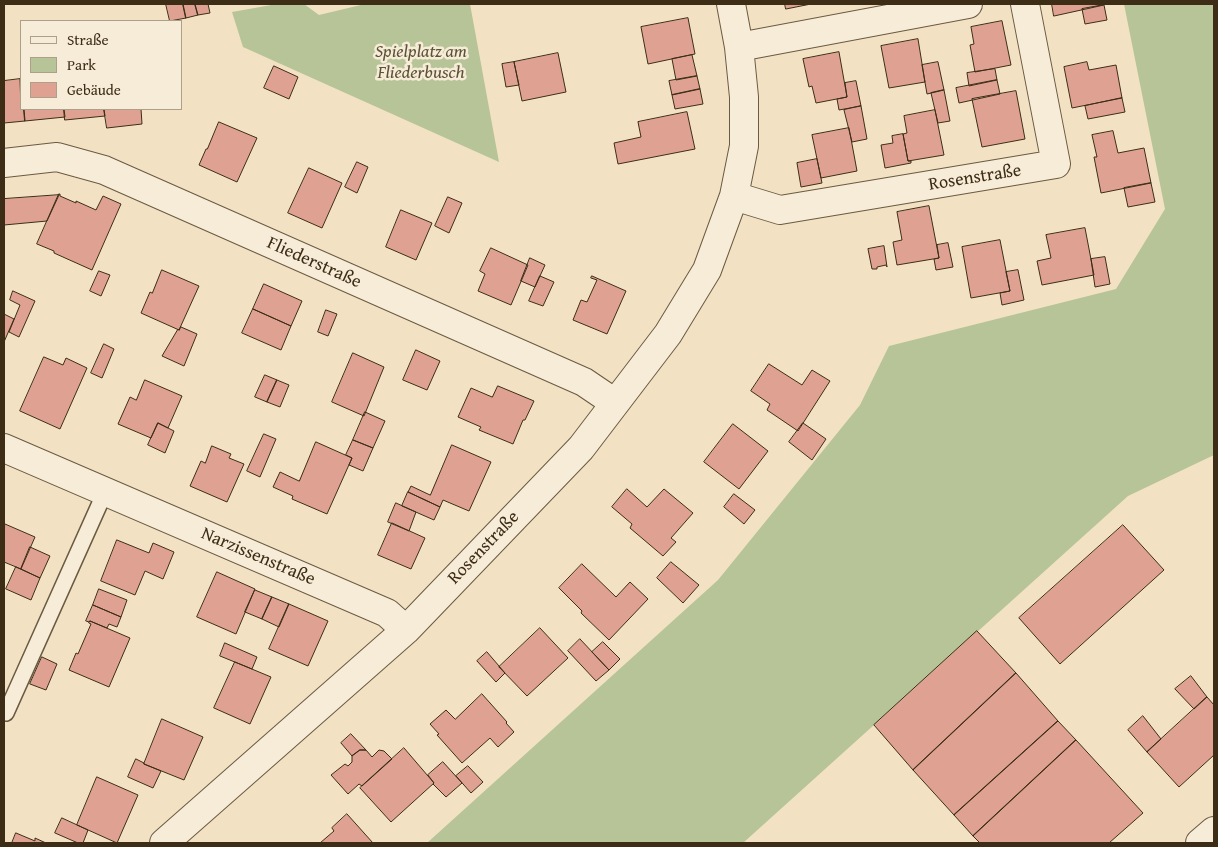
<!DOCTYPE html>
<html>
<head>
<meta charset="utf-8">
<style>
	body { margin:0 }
	#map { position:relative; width:1218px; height:847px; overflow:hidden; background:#f2e2c3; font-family:"Gentium Book Plus",serif }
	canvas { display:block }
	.frame { position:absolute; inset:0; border:5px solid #3d2d17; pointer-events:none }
	.legend { position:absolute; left:20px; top:20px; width:162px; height:90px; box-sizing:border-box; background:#f7ecd8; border:1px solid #ada08b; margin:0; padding:6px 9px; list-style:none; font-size:15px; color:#3d2d17 }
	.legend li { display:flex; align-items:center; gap:10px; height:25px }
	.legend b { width:25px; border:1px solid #ada08b }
</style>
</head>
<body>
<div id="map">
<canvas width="1218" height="847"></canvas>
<div class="frame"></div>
<ul class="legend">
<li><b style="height:6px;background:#f7ecd8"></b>Straße</li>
<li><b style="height:14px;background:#b6c498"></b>Park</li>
<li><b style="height:14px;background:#dfa292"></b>Gebäude</li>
</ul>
</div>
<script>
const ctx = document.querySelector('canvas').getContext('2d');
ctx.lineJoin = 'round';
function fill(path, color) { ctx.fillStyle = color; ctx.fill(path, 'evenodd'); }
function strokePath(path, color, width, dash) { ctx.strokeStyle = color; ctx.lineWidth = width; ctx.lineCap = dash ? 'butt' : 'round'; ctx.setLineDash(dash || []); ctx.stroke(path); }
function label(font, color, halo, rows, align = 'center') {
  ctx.font = font + ' "Gentium Book Plus",serif'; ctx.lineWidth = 5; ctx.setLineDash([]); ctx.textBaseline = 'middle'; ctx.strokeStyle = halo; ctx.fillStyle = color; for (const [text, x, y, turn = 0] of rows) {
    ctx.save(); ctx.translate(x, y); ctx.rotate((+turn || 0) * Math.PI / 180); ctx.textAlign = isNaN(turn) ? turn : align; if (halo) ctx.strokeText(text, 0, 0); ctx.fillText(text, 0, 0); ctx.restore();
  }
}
const green = new Path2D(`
	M 277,4 L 304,4 L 319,15 L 365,4 L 470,4 L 499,162 L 243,47 L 232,12 Z
	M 1124,4 L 1214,4 L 1214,455 L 1128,496 L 743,843 L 427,843 L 718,580 L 860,405 L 889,346 L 1116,289 L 1165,209 Z`);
const building = new Path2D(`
	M 166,4 L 183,4 L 186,18 L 170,21 Z
	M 183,4 L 195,4 L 198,15 L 186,18 Z
	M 195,4 L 208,4 L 210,13 L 198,15 Z
	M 785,4 L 811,4 L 786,9 Z
	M 1052,4 L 1104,4 L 1104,5 L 1054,16 Z
	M 1104,5 L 1107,20 L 1085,24 L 1082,9 Z
	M 688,18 L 695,54 L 648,64 L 641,27 Z
	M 1002,21 L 1011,65 L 975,72 L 970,45 L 974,44 L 971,27 Z
	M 918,39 L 925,82 L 889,88 L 881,46 Z
	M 839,52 L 847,97 L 816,103 L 812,86 L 809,87 L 803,59 Z
	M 558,53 L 566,92 L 522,101 L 514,62 Z
	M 692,55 L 697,76 L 676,80 L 672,59 Z
	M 514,62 L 519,85 L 506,87 L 502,64 Z
	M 938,62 L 944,90 L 927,94 L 922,65 Z
	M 1087,62 L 1089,70 L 1116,65 L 1122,98 L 1072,108 L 1064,67 Z
	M 274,66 L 298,77 L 289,99 L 264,88 Z
	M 995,69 L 997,80 L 969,86 L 967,73 Z
	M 697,76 L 700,89 L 672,95 L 669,81 Z
	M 20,79 L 21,109 L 24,109 L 25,121 L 4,123 L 4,81 Z
	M 997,80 L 1000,94 L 959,103 L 956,88 Z
	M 856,81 L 861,106 L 839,110 L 837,99 L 847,97 L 845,83 Z
	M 700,89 L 703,104 L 675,109 L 672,95 Z
	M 944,90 L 950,121 L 938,123 L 931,93 Z
	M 1016,91 L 1025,139 L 982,147 L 972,99 Z
	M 1122,98 L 1125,112 L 1088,119 L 1085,106 Z
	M 861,106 L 867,139 L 852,142 L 844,110 Z
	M 24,109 L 64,109 L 65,117 L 25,121 Z
	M 64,109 L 104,109 L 105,116 L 65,120 Z
	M 104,109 L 141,109 L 142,124 L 107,128 Z
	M 935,110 L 944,155 L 908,161 L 903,134 L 907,133 L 904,116 Z
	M 687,112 L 695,149 L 618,164 L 614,143 L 641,137 L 638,122 Z
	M 219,122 L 257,138 L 237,182 L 199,165 L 206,149 L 207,149 Z
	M 849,128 L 857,171 L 821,178 L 812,135 Z
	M 1113,131 L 1118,153 L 1144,148 L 1151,183 L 1101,193 L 1094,157 L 1097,157 L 1092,135 Z
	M 903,134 L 908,161 L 911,161 L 911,163 L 885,168 L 881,145 L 893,143 L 892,136 Z
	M 817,159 L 822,183 L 801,187 L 797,163 Z
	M 357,162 L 368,167 L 357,193 L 345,187 Z
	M 309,168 L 342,183 L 322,228 L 288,213 Z
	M 1151,183 L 1155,202 L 1128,207 L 1124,188 Z
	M 59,194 L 60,194 L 60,196 L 76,203 L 76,201 L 96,210 L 103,196 L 121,204 L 92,270 L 54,253 L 54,251 L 37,244 Z
	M 59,195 L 47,221 L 4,225 L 4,199 Z
	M 448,197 L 462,203 L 449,233 L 435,226 Z
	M 929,206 L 939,258 L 897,265 L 893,242 L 902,240 L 897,212 Z
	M 401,210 L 432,223 L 416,260 L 386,247 Z
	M 1085,228 L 1094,275 L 1042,285 L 1037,261 L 1051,258 L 1046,235 Z
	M 1000,240 L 1010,291 L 971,298 L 962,247 Z
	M 948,243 L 953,267 L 936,270 L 934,259 L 939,258 L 937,245 Z
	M 884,246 L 887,267 L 886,265 L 877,267 L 877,269 L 872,269 L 868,249 Z
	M 491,248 L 528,265 L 511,305 L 478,291 L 485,274 L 480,271 Z
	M 1105,257 L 1110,284 L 1095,287 L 1091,259 Z
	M 530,258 L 545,265 L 535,287 L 521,281 Z
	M 162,270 L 199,286 L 179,330 L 141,313 L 150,292 L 152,293 Z
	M 1018,270 L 1024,300 L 1002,305 L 1000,293 L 1010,291 L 1006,272 Z
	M 99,271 L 110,275 L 101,296 L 90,291 Z
	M 540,276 L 554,282 L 543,306 L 529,301 Z
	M 592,276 L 626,291 L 607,334 L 573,320 L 581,300 L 587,302 L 597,280 L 591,278 Z
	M 264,284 L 302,301 L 291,326 L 253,309 Z
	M 13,291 L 35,301 L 19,337 L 9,332 L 20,305 L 10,300 Z
	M 253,309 L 291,326 L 281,350 L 242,333 Z
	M 326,310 L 337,314 L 328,336 L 318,332 Z
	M 4,314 L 14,319 L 4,342 Z
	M 181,327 L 197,334 L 184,366 L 162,356 L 178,329 L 179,330 Z
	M 104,344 L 114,349 L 102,378 L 91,373 Z
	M 416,350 L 440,361 L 427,390 L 403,380 Z
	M 353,353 L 384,367 L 364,416 L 332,402 Z
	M 44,357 L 63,365 L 66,358 L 87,368 L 60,429 L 20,411 Z
	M 769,364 L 802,385 L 812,370 L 830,381 L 798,431 L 767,410 L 770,404 L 751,391 Z
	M 265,375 L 277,380 L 267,402 L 255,397 Z
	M 145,380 L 182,396 L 168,428 L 158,423 L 151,438 L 118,424 L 130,397 L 136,400 Z
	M 277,380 L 289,385 L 280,407 L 267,402 Z
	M 498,386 L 534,401 L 525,420 L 523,420 L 513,444 L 479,430 L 481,427 L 458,417 L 471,388 L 492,397 Z
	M 365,412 L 385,421 L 373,448 L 353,440 Z
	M 158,423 L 174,431 L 165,453 L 148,445 Z
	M 803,423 L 826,439 L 812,460 L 789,442 Z
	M 733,424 L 768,451 L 739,489 L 704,462 Z
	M 264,434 L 276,439 L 260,477 L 247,471 Z
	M 353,440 L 373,448 L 363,471 L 349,465 L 352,458 L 346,455 Z
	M 316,442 L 352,458 L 327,514 L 292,499 L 293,496 L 273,487 L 280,472 L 299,481 Z
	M 452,445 L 491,462 L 469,511 L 443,500 L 440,507 L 408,492 L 411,486 L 430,495 Z
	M 212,446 L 231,454 L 229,458 L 244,464 L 227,502 L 190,486 L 201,461 L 205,463 Z
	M 627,489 L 647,507 L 664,489 L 693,513 L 671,538 L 676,542 L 663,556 L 630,528 L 632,524 L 612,507 Z
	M 408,492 L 440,507 L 434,520 L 402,506 Z
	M 734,494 L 755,510 L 744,524 L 724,507 Z
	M 396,503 L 416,512 L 409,531 L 388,522 Z
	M 392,523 L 425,538 L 411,569 L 378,555 Z
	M 5,524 L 35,537 L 21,569 L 4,562 Z
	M 1123,525 L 1164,570 L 1060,664 L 1019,618 Z
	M 117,540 L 149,553 L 153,543 L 174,552 L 163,579 L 145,571 L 135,595 L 101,581 Z
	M 30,547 L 50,556 L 40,578 L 21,569 Z
	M 671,562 L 699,585 L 683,603 L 657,578 Z
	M 582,564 L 616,597 L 630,582 L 648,599 L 609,640 L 581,613 L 582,611 L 559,588 Z
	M 16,567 L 40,578 L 31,600 L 6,589 Z
	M 217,572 L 255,589 L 236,634 L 197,617 Z
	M 99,589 L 127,600 L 121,617 L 93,605 Z
	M 255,590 L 272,597 L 262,619 L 245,612 Z
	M 272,597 L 289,604 L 279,627 L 262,619 Z
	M 289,604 L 328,621 L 308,666 L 269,649 Z
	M 93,605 L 121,617 L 117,627 L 109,624 L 107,628 L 90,621 L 89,622 L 86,621 Z
	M 90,621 L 130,638 L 109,687 L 69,670 L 76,653 L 78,654 L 91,624 L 89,623 Z
	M 540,628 L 568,658 L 527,696 L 499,667 Z
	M 977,631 L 1016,673 L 913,770 L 874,725 Z
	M 580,639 L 609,670 L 596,681 L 568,651 Z
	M 603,642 L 620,659 L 609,670 L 592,652 Z
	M 225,643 L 257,657 L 252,669 L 220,656 Z
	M 487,652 L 505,673 L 496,682 L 477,661 Z
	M 42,657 L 57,664 L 46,690 L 30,684 Z
	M 235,662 L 271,677 L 250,724 L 214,708 Z
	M 1016,673 L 1058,721 L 954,815 L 913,770 Z
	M 1191,676 L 1207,697 L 1194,709 L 1175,689 Z
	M 482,694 L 507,722 L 506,723 L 514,732 L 498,747 L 490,738 L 462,763 L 437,735 L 439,734 L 430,724 L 446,710 L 455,719 Z
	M 1207,697 L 1214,705 L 1214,755 L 1179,787 L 1147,752 Z
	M 1143,716 L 1161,739 L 1147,752 L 1128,730 Z
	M 162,719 L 203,737 L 184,780 L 144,764 Z
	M 1058,721 L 1076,740 L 973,836 L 954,815 Z
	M 351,734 L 366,750 L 360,750 L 352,756 L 341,743 Z
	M 1076,740 L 1143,813 L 1109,843 L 980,843 L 973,836 Z
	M 404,748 L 434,783 L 391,822 L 360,788 Z
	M 360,750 L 366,750 L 372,757 L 379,750 L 384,751 L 392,759 L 362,786 L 359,784 L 348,794 L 331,775 L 345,764 L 348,766 L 352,762 L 352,756 Z
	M 136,759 L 144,763 L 144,764 L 161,771 L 153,788 L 128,777 Z
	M 443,762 L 462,783 L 446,797 L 433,784 L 434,783 L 428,775 Z
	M 468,766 L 483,782 L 471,793 L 456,776 Z
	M 97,777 L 138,795 L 117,843 L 77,825 Z
	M 347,814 L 373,843 L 320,843 L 334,831 L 332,828 Z
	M 62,818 L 88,830 L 83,843 L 78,843 L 55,833 Z
	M 16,833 L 35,841 L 35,838 L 46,843 L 12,843 Z`);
const service = new Path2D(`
	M 6,713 L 105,492`);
const minor = new Path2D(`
	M 739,47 L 968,4
	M 4,163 L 57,157 L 104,170 L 584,382 L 615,403
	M 734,196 L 780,210 L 1056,164 L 1025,4
	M 4,448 L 387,613 L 406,630
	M 164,843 L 406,630 L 581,448 L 668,334 L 707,270 L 734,196 L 744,146 L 744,97 L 739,47 L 731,4
	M 1200,843 L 1214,831`);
const parkNames = [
	["Spielplatz am",421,52],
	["Fliederbusch",421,73]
];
const streetNames = [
	["Rosenstraße",975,178,-9],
	["Fliederstraße",314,263,24],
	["Rosenstraße",484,548,-46],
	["Narzissenstraße",258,557,23]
];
fill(green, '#b6c498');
fill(building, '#dfa292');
strokePath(building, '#3d2d17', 1);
strokePath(service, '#6a5a42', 18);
strokePath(minor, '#6a5a42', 30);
strokePath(service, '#f7ecd8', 15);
strokePath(minor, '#f7ecd8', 28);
label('italic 18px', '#5b5337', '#f7ecd8', parkNames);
label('18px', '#3d2d17', '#f7ecd8', streetNames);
</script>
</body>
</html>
